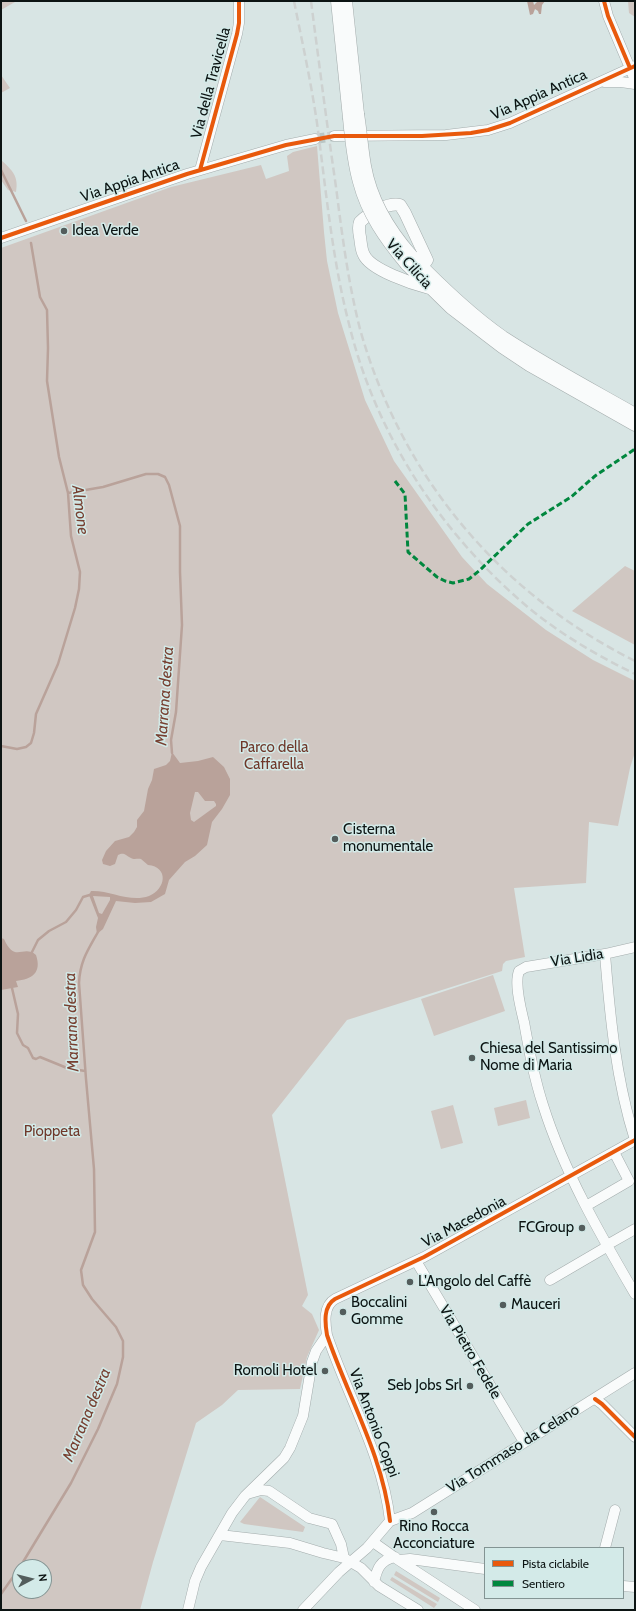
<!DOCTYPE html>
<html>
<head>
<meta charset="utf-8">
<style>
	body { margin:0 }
	#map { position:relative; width:636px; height:1611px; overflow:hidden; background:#d8e5e4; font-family:Cabin,sans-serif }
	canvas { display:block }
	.frame { position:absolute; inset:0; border:2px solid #0c1413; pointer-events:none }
	.legend { position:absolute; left:484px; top:1547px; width:140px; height:52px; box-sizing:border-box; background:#d3eae8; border:1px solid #839493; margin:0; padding:5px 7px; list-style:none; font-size:12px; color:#0c1413 }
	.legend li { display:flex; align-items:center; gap:8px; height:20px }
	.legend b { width:20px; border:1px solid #839493 }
	.north { position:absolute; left:12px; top:1559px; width:40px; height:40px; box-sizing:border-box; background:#d3eae8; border:1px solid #839493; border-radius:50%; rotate:83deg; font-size:11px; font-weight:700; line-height:16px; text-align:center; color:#0c1413 }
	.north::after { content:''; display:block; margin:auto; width:14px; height:18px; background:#535d5c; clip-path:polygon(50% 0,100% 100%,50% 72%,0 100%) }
</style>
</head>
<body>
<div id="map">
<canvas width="636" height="1611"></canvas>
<div class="frame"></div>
<ul class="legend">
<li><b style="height:5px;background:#e8590c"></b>Pista ciclabile</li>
<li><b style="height:5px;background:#00873e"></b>Sentiero</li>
</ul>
<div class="north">N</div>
</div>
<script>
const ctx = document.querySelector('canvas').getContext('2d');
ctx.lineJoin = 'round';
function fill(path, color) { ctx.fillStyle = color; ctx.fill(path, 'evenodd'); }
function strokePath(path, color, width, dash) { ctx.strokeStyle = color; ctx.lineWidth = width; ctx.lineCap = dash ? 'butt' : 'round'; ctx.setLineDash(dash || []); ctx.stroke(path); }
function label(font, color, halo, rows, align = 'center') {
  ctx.font = font + ' Cabin,sans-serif'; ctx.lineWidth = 3; ctx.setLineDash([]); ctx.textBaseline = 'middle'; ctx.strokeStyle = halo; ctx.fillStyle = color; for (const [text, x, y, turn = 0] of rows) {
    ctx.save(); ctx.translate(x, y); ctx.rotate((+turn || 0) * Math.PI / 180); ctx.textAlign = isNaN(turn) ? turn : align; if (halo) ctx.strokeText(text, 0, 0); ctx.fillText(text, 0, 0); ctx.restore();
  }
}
const green = new Path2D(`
	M 1,1 L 14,1 L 15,2 L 1,10 Z
	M 628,1 L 635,1 L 635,17 L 629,13 Z
	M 1,75 L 10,88 L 1,93 Z
	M 317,146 L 324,232 L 327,261 L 338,313 L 365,400 L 394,461 L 462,557 L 487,584 L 546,630 L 593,660 L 635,681 L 635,752 L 630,768 L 618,826 L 589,822 L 586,883 L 514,888 L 525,957 L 506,961 L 503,964 L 502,971 L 347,1020 L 272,1115 L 308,1295 L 302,1306 L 312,1314 L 319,1330 L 307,1357 L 300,1389 L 238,1390 L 222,1405 L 196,1423 L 153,1562 L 140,1610 L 1,1610 L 1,248 L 171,187 L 261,165 L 266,179 L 289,171 L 287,156 L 293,152 ZM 20,1567 L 44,1567 L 44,1591 L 20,1591 Z
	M 1,160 C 12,170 19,176 16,192 L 8,190 L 1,180 Z
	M 625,566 L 635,571 L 635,645 L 572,611 Z
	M 493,975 L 505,1011 L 434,1036 L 421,999 Z
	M 526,1100 L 530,1118 L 498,1126 L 494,1108 Z
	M 453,1105 L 463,1143 L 441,1149 L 431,1111 Z
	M 260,1497 L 305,1527 L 303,1532 L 244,1524 L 240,1522 Z
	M 396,1571 L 440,1598 L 438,1602 L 394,1575 Z
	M 392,1577 L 437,1604 L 434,1608 L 390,1580 Z`);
const water = new Path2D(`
	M 527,1 L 533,1 L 534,5 L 538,1 L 545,1 L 542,5 L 541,14 L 539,14 L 538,11 L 535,9 L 533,14 L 530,15 Z
	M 172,752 L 180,763 L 198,761 L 213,757 L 224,767 L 230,779 L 230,795 L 222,809 L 212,822 L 207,845 L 195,856 L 185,862 L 169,880 L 165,894 L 151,902 L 135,903 L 116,901 L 103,929 L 97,934 L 96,927 L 98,918 L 89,895 L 91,891 C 110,890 130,903 149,896 C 166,889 169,867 148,865 L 141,859 C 138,858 134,860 131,858 C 125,855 124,852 118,855 L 115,864 L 110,866 L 103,864 L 102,860 L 106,851 L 115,841 L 129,837 L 134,832 L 137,827 L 137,820 L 144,811 L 148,789 L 152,780 L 154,769 L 166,765 L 170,761 ZM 195,792 L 198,792 L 205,801 L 214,801 L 216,804 L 216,806 L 194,822 L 191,820 L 190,813 ZM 93,896 L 110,897 L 110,900 L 102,914 L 99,913 Z
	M 1,938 L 4,939 C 15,964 23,944 36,955 C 42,973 32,979 16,981 L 18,987 L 1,990 Z`);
const stream = new Path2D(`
	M 1,170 L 26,221
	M 68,493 L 103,487 L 146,474 L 158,474 L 165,477 L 169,485 L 180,526 L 180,572 L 182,625 L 176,712 L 171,740 L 172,753
	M 1,746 L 17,749 L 26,747 L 31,743 L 34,733 L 36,714 L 58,664 L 75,608 L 79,589 L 80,572 L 71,536 L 68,493 L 59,457 L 47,381 L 48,348 L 47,310 L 40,297 L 31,243
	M 32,952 L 38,940 L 49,931 L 66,922 L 76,910 L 83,897 L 93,894
	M 12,988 L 18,1014 L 17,1033 L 23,1045 L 28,1048 L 33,1058 L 36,1059 L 40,1057 L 67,1068 L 85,1071
	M 20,1567 L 71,1483 L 98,1429 L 117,1384 L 123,1357 L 123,1341 L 116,1327 L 92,1299 L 83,1285 L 81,1270 L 95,1232 L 94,1169 L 86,1079 L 79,983 C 80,961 88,950 98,932
	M 1,1594 L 20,1567`);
const minorTunnel = new Path2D(`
	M 315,139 L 334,136`);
const minor = new Path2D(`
	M 604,1 L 608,16 L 635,80
	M 604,82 L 621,82 L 635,84
	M 334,136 L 446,135 L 488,130 L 510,123 L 635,66
	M 200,170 L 237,34 L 239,23 L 239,1
	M 1,238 L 187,174 L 286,145 L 315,139
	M 635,947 L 605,954 L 526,967 L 519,971 C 514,984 521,1009 524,1022 C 529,1050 534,1078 543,1105 C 564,1172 600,1234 635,1294
	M 605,954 C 610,1017 616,1080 635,1140
	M 586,1206 L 629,1181 L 614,1152
	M 416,1261 L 524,1442
	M 550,1280 L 603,1249 L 607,1245 L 635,1229
	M 595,1399 L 602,1404 L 635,1437
	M 247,1494 L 261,1490 L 269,1491 L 309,1518 L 332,1524 L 341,1544 L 344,1558
	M 390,1521 C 383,1456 348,1397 327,1335 C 325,1323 323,1306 335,1299 L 424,1257 L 635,1140
	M 220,1535 L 290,1543 L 323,1553 L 344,1558 L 361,1568 L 379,1586 L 418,1610
	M 373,1542 L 397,1559 L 475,1610
	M 605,1548 L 615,1510
	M 399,1560 L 410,1559 L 485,1569
	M 374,1582 C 377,1569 380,1560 395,1557
	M 623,1586 L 635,1587
	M 188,1610 L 195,1581 L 201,1567 L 232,1513 L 245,1496 L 284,1458 L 290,1448 L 303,1416 L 312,1362 L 316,1351 L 327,1335
	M 303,1610 L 339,1572 L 367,1548 L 390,1521 L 412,1513 L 635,1373`);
const major = new Path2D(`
	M 337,1 L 349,118
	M 346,1 L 358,114
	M 412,256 C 440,285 470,314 503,337 C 546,365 591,389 635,414
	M 406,264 L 451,308 L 502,347 L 529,365 L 635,425
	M 422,267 L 427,260 L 405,213 L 400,205 C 388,202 368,214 360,222 C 358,227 359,232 360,237 C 361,243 361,250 364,255 C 371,270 413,284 429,288`);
const rail = new Path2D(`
	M 294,1 C 302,41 311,82 317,123 C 326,190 332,258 349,324 C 376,436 442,535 530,609 C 562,635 598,656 635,674
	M 311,1 C 319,63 327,125 336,187 C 342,234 348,282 360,329 C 401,476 499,593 635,661`);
const majorBridge = new Path2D(`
	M 358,114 C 361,132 362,149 365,166 C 371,200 390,231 412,256
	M 349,118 C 351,139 353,161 359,182 C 367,213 385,239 406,264`);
const quiet = new Path2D(`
	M 395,481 L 405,494 L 408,552 L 437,577 L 445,581 L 453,583 L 469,579 L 480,570 L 528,524 L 571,497 L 595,476 L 635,449`);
const cycleway = new Path2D(`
	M 604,1 L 608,16 L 630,68
	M 200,170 L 237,34 L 239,23 L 239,1
	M 1,238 L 187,174 L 286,145 L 334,136 L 422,136 L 471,133 L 488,130 L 510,123 L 635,66
	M 595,1399 L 602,1404 L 635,1437
	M 390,1521 C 383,1456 348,1397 327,1335 C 325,1323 323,1306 335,1299 L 424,1257 L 635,1140`);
const markers = [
	[64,231,4,"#535d5c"],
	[335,839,4,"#535d5c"],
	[472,1058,4,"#535d5c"],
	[582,1228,4,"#535d5c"],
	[410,1282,4,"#535d5c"],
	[503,1305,4,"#535d5c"],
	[343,1312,4,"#535d5c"],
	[325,1371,4,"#535d5c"],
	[470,1386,4,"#535d5c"],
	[434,1512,4,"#535d5c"]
];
const streetNames = [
	["Via della Travicella",211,83,-75],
	["Via Appia Antica",539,95,-24],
	["Via Appia Antica",130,181,-19],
	["Via Cilicia",409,264,48],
	["Via Lidia",577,958,-9],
	["Via Macedonia",464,1222,-28],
	["Via Pietro Fedele",470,1352,59],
	["Via Antonio Coppi",374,1423,69],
	["Via Tommaso da Celano",513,1449,-32]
];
const poiNames = [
	["Idea Verde",72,231],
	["Cisterna",343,830],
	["monumentale",343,847],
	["Chiesa del Santissimo",480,1049],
	["Nome di Maria",480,1066],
	["FCGroup",574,1228,"right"],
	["L'Angolo del Caffè",418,1282],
	["Boccalini",351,1303],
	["Gomme",351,1320],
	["Mauceri",511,1305],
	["Romoli Hotel",317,1371,"right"],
	["Seb Jobs Srl",462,1386,"right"],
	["Rino Rocca",434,1527,"center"],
	["Acconciature",434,1544,"center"]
];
const parkNames = [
	["Parco della",274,748],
	["Caffarella",274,765],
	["Pioppeta",52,1132]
];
const waterNames = [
	["Almone",80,510,83],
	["Marrana destra",165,696,-86],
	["Marrana destra",72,1022,-92],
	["Marrana destra",87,1415,-67]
];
fill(green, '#d0c7c2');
fill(water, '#b9a29a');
strokePath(stream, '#b9a29a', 2.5);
strokePath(minorTunnel, '#b9c6c5', 10, [10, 5]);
strokePath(minor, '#a3acac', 11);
strokePath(major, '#a3acac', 13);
strokePath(minor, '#f9fbfb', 10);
strokePath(major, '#f9fbfb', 12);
strokePath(rail, '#cdd1d0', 2.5, [8, 4]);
strokePath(majorBridge, '#a3acac', 13, []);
strokePath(majorBridge, '#f9fbfb', 12);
strokePath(quiet, '#00873e', 3, [6, 3]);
strokePath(cycleway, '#e8590c', 4);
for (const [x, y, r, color] of markers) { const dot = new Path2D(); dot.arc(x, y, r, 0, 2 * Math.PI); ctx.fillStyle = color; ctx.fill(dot); strokePath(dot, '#d3eae8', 1.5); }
label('15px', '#0c1413', '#d3eae8', streetNames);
label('15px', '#0c1413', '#d3eae8', poiNames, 'left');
label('15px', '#6f382a', '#d3eae8', parkNames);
label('italic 16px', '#774031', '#d3eae8', waterNames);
</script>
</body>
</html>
